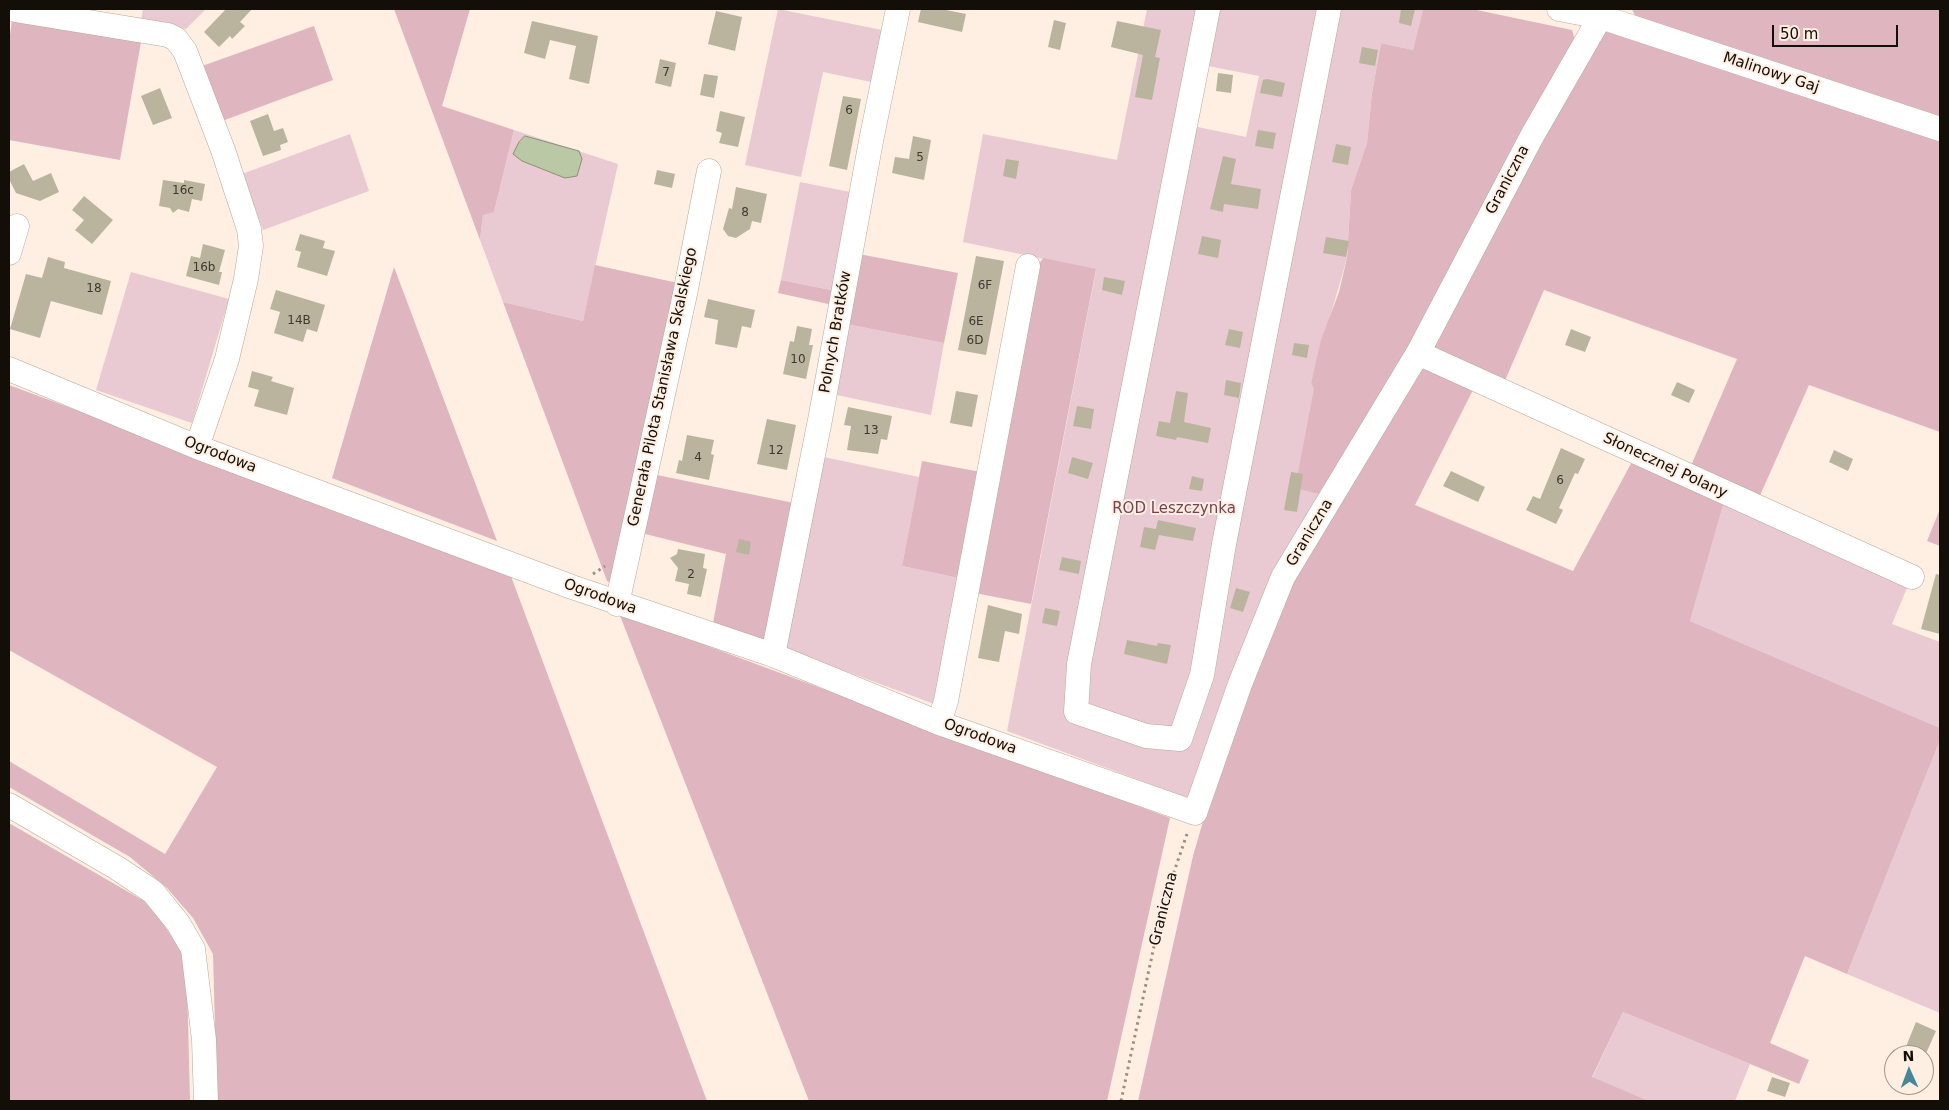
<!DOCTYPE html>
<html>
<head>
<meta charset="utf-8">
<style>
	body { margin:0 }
	#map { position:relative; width:1949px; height:1110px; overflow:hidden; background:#feefe2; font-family:"DejaVu Sans",sans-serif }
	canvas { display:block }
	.frame { position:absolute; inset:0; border:10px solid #140e08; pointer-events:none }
	.north { position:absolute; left:1884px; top:1045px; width:50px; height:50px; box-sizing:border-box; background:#feefe2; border:1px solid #a0958b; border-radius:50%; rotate:358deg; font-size:14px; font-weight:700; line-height:20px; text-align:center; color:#140e08 }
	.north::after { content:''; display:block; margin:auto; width:18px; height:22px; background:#458798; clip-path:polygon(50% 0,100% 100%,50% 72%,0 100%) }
	.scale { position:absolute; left:1772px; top:25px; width:126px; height:22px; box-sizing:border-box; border:2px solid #140e08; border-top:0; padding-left:6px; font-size:15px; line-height:18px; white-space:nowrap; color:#140e08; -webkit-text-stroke:4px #feefe2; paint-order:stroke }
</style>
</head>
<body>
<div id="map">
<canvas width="1949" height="1110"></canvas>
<div class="frame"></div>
<div class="north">N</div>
<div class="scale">50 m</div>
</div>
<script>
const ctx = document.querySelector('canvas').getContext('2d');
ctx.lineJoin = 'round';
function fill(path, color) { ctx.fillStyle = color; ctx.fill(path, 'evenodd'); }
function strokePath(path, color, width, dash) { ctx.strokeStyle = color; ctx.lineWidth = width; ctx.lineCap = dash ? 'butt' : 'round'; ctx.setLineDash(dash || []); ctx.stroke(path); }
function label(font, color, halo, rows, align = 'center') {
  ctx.font = font + ' "DejaVu Sans",sans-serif'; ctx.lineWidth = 4; ctx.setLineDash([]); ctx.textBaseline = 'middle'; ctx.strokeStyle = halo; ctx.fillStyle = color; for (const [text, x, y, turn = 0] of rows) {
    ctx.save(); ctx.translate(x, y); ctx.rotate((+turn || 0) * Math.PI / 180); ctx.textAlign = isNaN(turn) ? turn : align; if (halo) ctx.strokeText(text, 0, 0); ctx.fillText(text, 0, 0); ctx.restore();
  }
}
const green = new Path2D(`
	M 143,9 L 206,9 L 186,29 L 141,20 Z
	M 778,9 L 887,31 L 876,83 L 823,72 L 801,177 L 745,165 Z
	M 1147,9 L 1201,9 L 1178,123 L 1246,137 L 1259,76 L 1203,65 L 1213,9 L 1423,9 L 1413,50 L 1381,43 L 1372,93 L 1367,143 L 1351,190 L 1347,258 L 1311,383 L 1314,388 L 1323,495 L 1193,800 L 1007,731 L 1096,270 L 963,242 L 983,134 L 1117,160 Z
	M 514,130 L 618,164 L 583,321 L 503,302 L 480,240 L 483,214 L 494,212 Z
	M 350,134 L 369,191 L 263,230 L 242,174 Z
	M 800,182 L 855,193 L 836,291 L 781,280 Z
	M 131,272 L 229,299 L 192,423 L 96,390 Z
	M 846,324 L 944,343 L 931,415 L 832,394 Z
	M 819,456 L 919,477 L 902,566 L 963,579 L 937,705 L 780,647 Z
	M 1724,502 L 1909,583 L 1892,624 L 1940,642 L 1940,728 L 1690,621 Z
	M 1940,740 L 1940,1013 L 1847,974 Z
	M 1623,1012 L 1750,1064 L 1735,1101 L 1649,1101 L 1592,1078 Z`);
const forest = new Path2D(`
	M 394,9 L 470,9 L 442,106 L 514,130 L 494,212 L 483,215 L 480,240 Z
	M 1423,9 L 1472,9 L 1572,30 L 1576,43 L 1477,232 L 1323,495 L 1295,488 L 1314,389 L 1311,383 L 1321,340 L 1339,292 L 1347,258 L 1351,190 L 1367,143 L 1372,93 L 1381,43 L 1413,50 Z
	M 1632,9 L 1940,9 L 1940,118 L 1637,20 Z
	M 12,20 L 141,42 L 120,160 L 9,140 L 9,42 Z
	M 314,26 L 333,80 L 222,121 L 202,66 Z
	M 1604,29 L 1940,140 L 1940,432 L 1809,385 L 1758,500 L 1690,468 L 1737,359 L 1544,290 L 1504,383 L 1437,355 L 1433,346 L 1482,239 Z
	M 859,254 L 958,273 L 944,343 L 846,324 Z
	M 1043,258 L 1096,269 L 1031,604 L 975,593 L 1035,270 Z
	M 595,265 L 678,283 L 615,586 L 607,581 L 503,302 L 583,321 Z
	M 394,267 L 497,541 L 332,478 Z
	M 781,280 L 836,291 L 833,305 L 778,293 Z
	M 1422,369 L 1436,370 L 1474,388 L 1415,505 L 1573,571 L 1634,458 L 1724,502 L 1690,621 L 1940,728 L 1940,740 L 1847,974 L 1805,956 L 1770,1043 L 1809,1060 L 1799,1084 L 1623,1012 L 1592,1077 L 1649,1101 L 1138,1101 L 1193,856 L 1208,804 L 1286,586 Z
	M 9,385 L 509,571 L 707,1101 L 217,1101 L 213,954 L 193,918 L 167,888 L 130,857 L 9,787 L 9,761 L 165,854 L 217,767 L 9,650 Z
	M 922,461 L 981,472 L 963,579 L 902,566 Z
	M 652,474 L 794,503 L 766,642 L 713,623 L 726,554 L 641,533 Z
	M 1940,509 L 1940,546 L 1927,541 Z
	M 619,613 L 1170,818 L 1107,1101 L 809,1101 Z
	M 9,823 L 144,901 L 162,922 L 181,951 L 187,981 L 190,1101 L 9,1101 Z`);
const water = new Path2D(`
	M 525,136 L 579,151 L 582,159 L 577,176 L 565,178 L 522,161 L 513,154 L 519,142 Z`);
const building = new Path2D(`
	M 226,9 L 252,9 L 240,22 L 245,26 L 232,39 L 230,36 L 219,47 L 204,32 Z
	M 921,9 L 941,9 L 966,14 L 962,32 L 918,22 Z
	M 1401,9 L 1415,9 L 1411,26 L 1399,23 Z
	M 716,11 L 742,17 L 735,51 L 708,44 Z
	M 1054,20 L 1066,23 L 1060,50 L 1048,47 Z
	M 532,21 L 598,36 L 589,84 L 569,79 L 576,46 L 550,40 L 545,59 L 524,53 Z
	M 1117,21 L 1161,30 L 1155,57 L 1160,58 L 1152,100 L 1135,97 L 1143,55 L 1111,47 Z
	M 1362,47 L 1378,50 L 1375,66 L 1359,63 Z
	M 660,59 L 676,63 L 671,87 L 655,83 Z
	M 1218,73 L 1233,75 L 1231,93 L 1216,91 Z
	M 704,74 L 718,76 L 714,98 L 700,95 Z
	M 1267,79 L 1285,83 L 1282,97 L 1260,93 L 1263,80 Z
	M 160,88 L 172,118 L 153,125 L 141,96 Z
	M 843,96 L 861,99 L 847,170 L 829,166 Z
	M 720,111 L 745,117 L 738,147 L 719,143 L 722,133 L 716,131 Z
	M 268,114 L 274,131 L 283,128 L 288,142 L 280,145 L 281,150 L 263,156 L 250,121 Z
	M 1258,130 L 1276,133 L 1273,149 L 1255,146 Z
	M 913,136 L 931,140 L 924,180 L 892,173 L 895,157 L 909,159 Z
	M 1336,144 L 1351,147 L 1348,165 L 1332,162 Z
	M 1223,156 L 1236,159 L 1231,184 L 1261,189 L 1258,209 L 1224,204 L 1223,212 L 1210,209 Z
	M 1006,159 L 1019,161 L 1016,179 L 1003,176 Z
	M 24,164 L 33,181 L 51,173 L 59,192 L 40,201 L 16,193 L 9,179 L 9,172 Z
	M 657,170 L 675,174 L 672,188 L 654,184 Z
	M 163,180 L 184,183 L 184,180 L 205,184 L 202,201 L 192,199 L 189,212 L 178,209 L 173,213 L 170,208 L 159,206 Z
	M 736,187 L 767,194 L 761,223 L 752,221 L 750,229 L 736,238 L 728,236 L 723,229 L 729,208 L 732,209 Z
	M 84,196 L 113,220 L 92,244 L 75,230 L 84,220 L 72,210 Z
	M 300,234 L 325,241 L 323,248 L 335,251 L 327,276 L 297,267 L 301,252 L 295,250 Z
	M 1202,236 L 1221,240 L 1218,258 L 1198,254 Z
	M 1326,237 L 1349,241 L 1346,257 L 1323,253 Z
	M 203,244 L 225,250 L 219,272 L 222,272 L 219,285 L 186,276 L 191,256 L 200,258 Z
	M 976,256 L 1004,261 L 986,355 L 958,350 Z
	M 48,257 L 65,262 L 64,268 L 111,281 L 102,315 L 51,301 L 40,338 L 10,329 L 26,274 L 42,278 Z
	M 1104,277 L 1125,281 L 1122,295 L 1102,290 Z
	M 276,290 L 325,305 L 317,332 L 307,329 L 303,342 L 274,333 L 280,312 L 270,309 Z
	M 708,299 L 755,310 L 751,328 L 742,326 L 737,348 L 715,344 L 718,320 L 704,317 Z
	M 797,326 L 812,329 L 809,345 L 813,345 L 806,379 L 783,374 L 790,341 L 794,342 Z
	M 1229,329 L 1243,332 L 1240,348 L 1225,345 Z
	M 1571,329 L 1591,337 L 1585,352 L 1565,345 Z
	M 1294,343 L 1309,345 L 1307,358 L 1292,355 Z
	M 252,371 L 273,377 L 271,381 L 294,388 L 287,415 L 254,406 L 259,390 L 248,387 Z
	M 1226,380 L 1241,383 L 1239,398 L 1224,395 Z
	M 1677,382 L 1695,390 L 1689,403 L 1671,395 Z
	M 956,391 L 978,395 L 972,427 L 950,423 Z
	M 1176,391 L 1188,393 L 1184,422 L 1211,428 L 1208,443 L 1177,437 L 1176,440 L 1156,436 L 1159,421 L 1170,423 Z
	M 1077,406 L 1094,409 L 1091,429 L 1073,426 Z
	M 848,407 L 892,416 L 887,440 L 881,439 L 878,454 L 847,450 L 851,426 L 844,425 Z
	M 767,419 L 796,425 L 787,470 L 757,464 Z
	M 687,435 L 714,440 L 711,454 L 714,455 L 709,480 L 676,473 L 679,460 L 682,461 Z
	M 1561,448 L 1585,459 L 1578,474 L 1575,473 L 1559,508 L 1563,510 L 1556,524 L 1526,510 L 1533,496 L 1540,499 Z
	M 1834,450 L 1853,459 L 1848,471 L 1829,462 Z
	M 1072,457 L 1093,463 L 1088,479 L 1068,473 Z
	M 1451,471 L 1485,487 L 1478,502 L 1443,486 Z
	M 1291,472 L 1303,474 L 1297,512 L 1284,510 Z
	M 1192,476 L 1204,479 L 1202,491 L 1189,489 Z
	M 1158,520 L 1196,528 L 1193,541 L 1159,535 L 1155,550 L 1140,547 L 1144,527 L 1156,529 Z
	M 739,539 L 751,542 L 749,555 L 736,552 Z
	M 678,549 L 705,554 L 703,568 L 707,569 L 701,597 L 687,594 L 689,584 L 675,581 L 678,568 L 670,558 L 677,554 Z
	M 1062,557 L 1081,561 L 1079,574 L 1059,570 Z
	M 1936,574 L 1940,575 L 1940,634 L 1921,629 Z
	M 1236,588 L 1250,592 L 1243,612 L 1230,608 Z
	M 988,605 L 1022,614 L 1019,634 L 1005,631 L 999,662 L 978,658 Z
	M 1045,608 L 1060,611 L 1057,626 L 1042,623 Z
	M 1127,640 L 1157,646 L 1158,643 L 1171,645 L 1167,664 L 1124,654 Z
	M 1916,1022 L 1936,1031 L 1924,1058 L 1924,1055 L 1909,1055 L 1911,1052 L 1905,1049 Z
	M 1772,1077 L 1790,1083 L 1785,1097 L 1767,1091 Z`);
const path = new Path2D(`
	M 593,574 L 605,566
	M 1121,1101 L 1163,904 L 1188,831`);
const minor = new Path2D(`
	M 9,9 L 168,35 L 176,39 L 185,51 L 223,150 L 249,229 L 251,246 L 246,279 L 227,359 L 197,447
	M 1208,9 L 1079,664 L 1076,712 L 1146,736 L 1180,739 L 1202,675 L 1224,544 L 1329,9
	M 1559,9 L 1601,17 L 1940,129
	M 9,253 L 17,226
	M 1418,353 L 1912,577
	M 9,369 L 197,447 L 572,587 L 773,655 L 939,723 L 1195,813 L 1240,684 L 1283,577 L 1418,353 L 1532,136 L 1605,9
	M 617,604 L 685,294 L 709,171
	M 773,655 L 820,420 L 871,141 L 898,9
	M 939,723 L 946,701 L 1028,266
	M 9,805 L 117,868 L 153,892 L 178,923 L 193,949 L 204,1040 L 206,1101`);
const numberNames = [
	["7",666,73],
	["6",849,111],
	["5",920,158],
	["16c",183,191],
	["8",745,213],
	["16b",204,268],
	["6F",985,286],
	["18",94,289],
	["14B",299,321],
	["6E",976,322],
	["6D",975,341],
	["10",798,360],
	["13",871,431],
	["12",776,451],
	["4",698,458],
	["6",1560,481],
	["2",691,575]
];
const streetNames = [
	["Malinowy Gaj",1771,73,18],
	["Graniczna",1508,180,-62],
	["Polnych Bratków",836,332,-80],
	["Generała Pilota Stanisława Skalskiego",663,387,-78],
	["Ogrodowa",220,455,21],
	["Słonecznej Polany",1665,466,25],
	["Graniczna",1310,533,-59],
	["Ogrodowa",600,597,20],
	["Ogrodowa",980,737,20],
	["Graniczna",1164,909,-76]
];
const parkNames = [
	["ROD Leszczynka",1174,509]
];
fill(green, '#e9cad2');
fill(forest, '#dfb6c0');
fill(water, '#bbc8a6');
strokePath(water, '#899077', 1);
fill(building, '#bab49f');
strokePath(minor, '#baa899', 25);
strokePath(path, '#9a8f85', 3, [2.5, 4]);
strokePath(minor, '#fff', 24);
label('12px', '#3e382e', null, numberNames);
label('15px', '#140e08', '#feefe2', streetNames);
label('15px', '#773f50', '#feefe2', parkNames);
</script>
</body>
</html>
